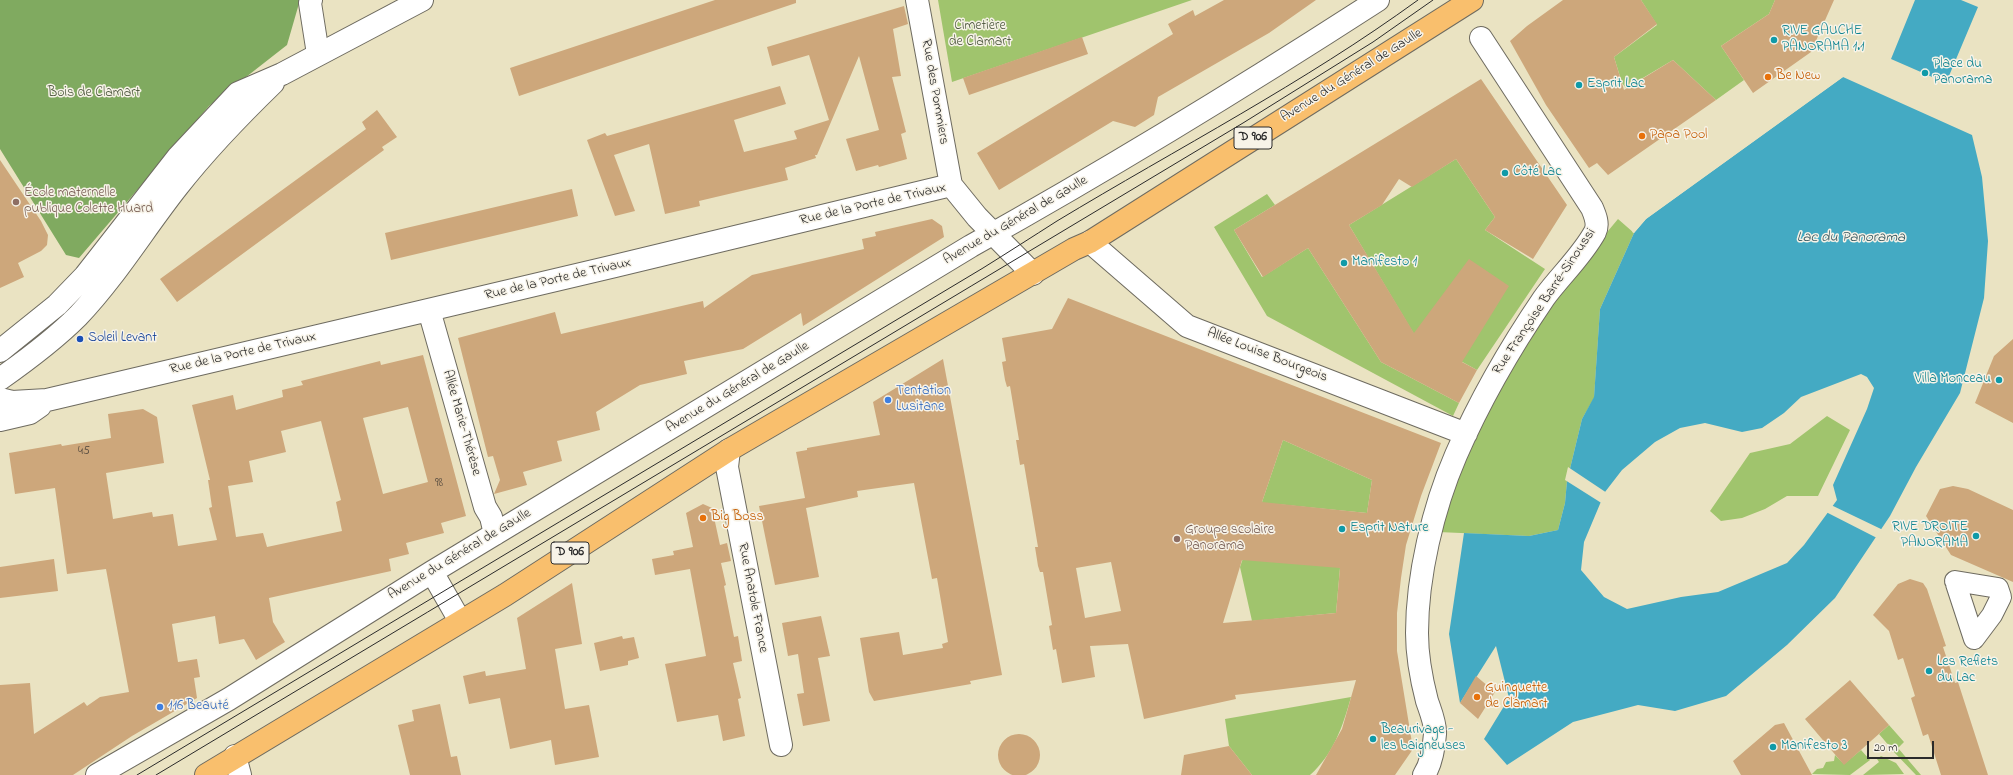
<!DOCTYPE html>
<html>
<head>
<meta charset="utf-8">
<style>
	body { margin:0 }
	#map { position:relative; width:2013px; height:775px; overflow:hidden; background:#eae3c2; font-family:"Indie Flower",sans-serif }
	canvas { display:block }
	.scale { position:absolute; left:1867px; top:741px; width:67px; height:18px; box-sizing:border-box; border:2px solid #2b2b2b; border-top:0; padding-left:5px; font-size:12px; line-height:14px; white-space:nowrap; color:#2b2b2b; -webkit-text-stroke:3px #f7f3e8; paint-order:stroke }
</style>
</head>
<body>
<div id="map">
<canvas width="2013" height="775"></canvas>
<div class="scale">20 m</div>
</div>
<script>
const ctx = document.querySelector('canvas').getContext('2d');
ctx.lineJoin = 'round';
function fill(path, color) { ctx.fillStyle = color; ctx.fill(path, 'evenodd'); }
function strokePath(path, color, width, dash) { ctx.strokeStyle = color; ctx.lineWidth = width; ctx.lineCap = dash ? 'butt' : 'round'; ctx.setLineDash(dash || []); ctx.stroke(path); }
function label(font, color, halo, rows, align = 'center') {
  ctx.font = font + ' "Indie Flower",sans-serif'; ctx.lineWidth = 3; ctx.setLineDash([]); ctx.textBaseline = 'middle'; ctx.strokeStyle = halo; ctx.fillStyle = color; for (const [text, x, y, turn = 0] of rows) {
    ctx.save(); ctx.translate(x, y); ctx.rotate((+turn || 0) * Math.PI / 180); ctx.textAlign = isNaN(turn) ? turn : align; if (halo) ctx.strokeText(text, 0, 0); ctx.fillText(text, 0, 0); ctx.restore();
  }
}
const green = new Path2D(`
	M 938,0 L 1192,0 L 952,82 Z
	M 1641,0 L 1775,0 L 1769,14 L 1721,46 L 1744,80 L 1716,100 L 1673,60 L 1626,88 L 1622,83 L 1614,57 L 1657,25 Z
	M 1456,159 L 1495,217 L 1485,230 L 1545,269 L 1477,370 L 1415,336 L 1349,225 Z
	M 1267,194 L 1275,205 L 1234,230 L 1262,277 L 1308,248 L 1381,362 L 1459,403 L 1453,416 L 1267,316 L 1214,227 Z
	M 1618,219 L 1634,233 L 1600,309 L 1594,398 L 1582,419 L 1567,481 L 1565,503 L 1558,530 L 1529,536 L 1438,532 L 1455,479 L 1517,353 L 1588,255 Z
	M 1827,416 L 1850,430 L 1818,496 L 1787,496 L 1765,509 L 1742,518 L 1721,521 L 1710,511 L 1750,453 L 1790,444 Z
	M 1283,440 L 1372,480 L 1367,513 L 1276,504 L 1340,568 L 1336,613 L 1252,621 L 1240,567 Z
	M 1351,697 C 1343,726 1333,755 1310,775 L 1252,775 L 1229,746 L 1225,719 Z
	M 1889,725 L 1904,742 L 1898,748 L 1921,775 L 1916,775 L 1893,751 L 1896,748 L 1892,745 L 1890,747 L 1879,734 Z
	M 1861,750 L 1870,760 L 1850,775 L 1812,774 L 1817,769 L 1823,768 L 1826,762 L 1834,761 L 1835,755 L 1844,764 Z
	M 1881,756 L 1896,763 L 1904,774 L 1863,775 L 1879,762 L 1877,759 Z`);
const forest = new Path2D(`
	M 0,0 L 300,0 L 287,45 L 209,106 L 79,258 L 66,255 L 0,149 Z`);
const water = new Path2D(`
	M 1915,0 L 1961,0 L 1978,7 L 1946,83 L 1891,59 Z
	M 1843,77 L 1972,135 L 1982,177 L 1988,241 L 1984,298 L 1960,393 L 1916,467 L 1890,516 L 1835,598 L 1787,645 L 1726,696 L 1675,711 L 1638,705 L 1573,722 L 1507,765 L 1484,739 L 1509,698 L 1496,646 L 1460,703 L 1449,634 L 1464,533 L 1529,536 L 1558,530 L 1565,503 L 1567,481 L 1582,419 L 1594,397 L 1600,309 L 1634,233 L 1646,219 ZM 1861,374 L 1867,377 L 1874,388 L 1867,409 L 1833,485 L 1837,500 L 1804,545 L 1787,563 L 1718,592 L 1681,597 L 1627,609 L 1604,597 L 1581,570 L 1584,542 L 1605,492 L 1622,470 L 1655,442 L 1680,428 L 1705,423 L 1742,432 L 1762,428 L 1784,413 L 1801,397 Z`);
const pier = new Path2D(`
	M 1842,76 L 1843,77 L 1646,219 L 1634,233 L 1632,232 L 1645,217 Z
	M 1568,467 L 1607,493 L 1603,504 L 1565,480 Z
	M 1831,505 L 1881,529 L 1882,530 L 1877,538 L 1826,512 Z`);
const building = new Path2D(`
	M 715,0 L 796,0 L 796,3 L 519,96 L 510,68 Z
	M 1224,0 L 1316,0 L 1269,33 L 1158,97 L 1154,115 L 1135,127 L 1113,121 L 999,190 L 977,153 L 1173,34 L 1168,24 L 1193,10 L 1195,16 Z
	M 1563,0 L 1641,0 L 1657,24 L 1614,57 L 1624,90 L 1673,60 L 1716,100 L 1608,175 L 1597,163 L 1589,168 L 1546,105 L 1510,41 L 1527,26 Z
	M 1775,0 L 1834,0 L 1811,52 L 1753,93 L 1721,46 L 1769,14 Z
	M 904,6 L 908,24 L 893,29 L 901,76 L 892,77 L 906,132 L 901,134 L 907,159 L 879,167 L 878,165 L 856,171 L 846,139 L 879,130 L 859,56 L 817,155 L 815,155 L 816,158 L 785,168 L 788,180 L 699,201 L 700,206 L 665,214 L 649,144 L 614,155 L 635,211 L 615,216 L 587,140 L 605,133 L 607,136 L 780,86 L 786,104 L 734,120 L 744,152 L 797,139 L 794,131 L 829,120 L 809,55 L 772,66 L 767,47 Z
	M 1082,37 L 1088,54 L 969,95 L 963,78 Z
	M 1481,79 L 1567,205 L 1533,259 L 1485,230 L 1495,217 L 1456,159 L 1412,187 L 1399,179 L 1382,205 L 1349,225 L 1414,333 L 1469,259 L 1509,286 L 1462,362 L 1477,370 L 1459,403 L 1381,362 L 1308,248 L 1263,277 L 1234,230 Z
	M 377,110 L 397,137 L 382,147 L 384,150 L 177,302 L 160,279 L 366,129 L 362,122 Z
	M 0,160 L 41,221 L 48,235 L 47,245 L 41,251 L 18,263 L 24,277 L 0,288 Z
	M 572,189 L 578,216 L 391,260 L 385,233 Z
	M 932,219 L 942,226 L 944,237 L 803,326 L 801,313 L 743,349 L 684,361 L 687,374 L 640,385 L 596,412 L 600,430 L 557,441 L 562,461 L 523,472 L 527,485 L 494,494 L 500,480 L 493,456 L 488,457 L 458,338 L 555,312 L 561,334 L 703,301 L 704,308 L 752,275 L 864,249 L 862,239 L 876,236 L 875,232 Z
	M 1068,298 L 1441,443 L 1421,496 L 1406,545 L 1401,578 L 1397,613 L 1397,651 L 1413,749 L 1395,775 L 1316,775 L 1342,729 L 1356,680 L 1235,695 L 1236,699 L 1144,719 L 1128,644 L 1090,646 L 1095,677 L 1062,683 L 1056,649 L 1053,650 L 1049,626 L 1052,625 L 1043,572 L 1040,572 L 1038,566 L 1035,547 L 1038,547 L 1024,464 L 1020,465 L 1016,440 L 1019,440 L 1010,386 L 1007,387 L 1005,380 L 1002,362 L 1006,361 L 1002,338 L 1052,329 ZM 1283,440 L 1372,480 L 1367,513 L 1262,502 ZM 1242,560 L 1340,568 L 1336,613 L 1223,623 ZM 1111,562 L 1121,611 L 1085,618 L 1076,568 Z
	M 2013,339 L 2013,423 L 1975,403 L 1994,356 Z
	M 423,355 L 466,516 L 441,523 L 444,533 L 406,543 L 409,554 L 389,559 L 391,571 L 269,598 L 273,622 L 285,642 L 256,660 L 244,639 L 219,644 L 215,616 L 172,624 L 178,662 L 197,659 L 200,677 L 194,678 L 197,698 L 132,736 L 73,775 L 0,775 L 0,685 L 30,683 L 34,734 L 84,702 L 87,706 L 100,697 L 129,692 L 106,569 L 67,574 L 55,488 L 15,494 L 9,453 L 61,444 L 62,446 L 111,438 L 108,414 L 143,409 L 157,417 L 164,463 L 106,473 L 113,519 L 152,512 L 153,517 L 173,514 L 178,546 L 217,540 L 209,508 L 212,507 L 208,480 L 210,480 L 192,405 L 233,395 L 236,410 L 283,397 L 282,390 L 303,385 L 301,381 L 380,361 L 381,365 ZM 408,407 L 428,482 L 383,494 L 363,418 ZM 321,421 L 341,500 L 336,502 L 342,531 L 267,547 L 263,533 L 236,537 L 228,486 L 253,482 L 249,461 L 286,452 L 281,431 Z
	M 943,359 L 1002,675 L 970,681 L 971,684 L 874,701 L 869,692 L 860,638 L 899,632 L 903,655 L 943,648 L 942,644 L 948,642 L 937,578 L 932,579 L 914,483 L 857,491 L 858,497 L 806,508 L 819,577 L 775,585 L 759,506 L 805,498 L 796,452 L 807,450 L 807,448 L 880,435 L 873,402 Z
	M 1953,486 L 1968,489 L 2013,510 L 2013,582 L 1951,555 L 1926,516 L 1940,489 Z
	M 703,504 L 712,508 L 720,545 L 727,543 L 731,561 L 721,563 L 726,585 L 724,586 L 734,637 L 738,636 L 742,661 L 733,663 L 741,698 L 738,699 L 745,736 L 723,741 L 718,715 L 677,722 L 665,664 L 706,656 L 690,569 L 655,575 L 652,559 L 674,555 L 673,551 L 693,547 L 686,513 Z
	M 54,559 L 58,591 L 0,598 L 0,567 Z
	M 1910,579 L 1923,583 L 1927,589 L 1946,646 L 1943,647 L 1955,683 L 1958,682 L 1988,775 L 1941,775 L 1928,734 L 1923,736 L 1911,698 L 1915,696 L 1903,658 L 1898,660 L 1889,631 L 1873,615 L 1898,584 Z
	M 572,583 L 582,644 L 555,649 L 565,709 L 589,705 L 599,757 L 555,765 L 551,740 L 510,749 L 500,698 L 469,704 L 463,676 L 485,671 L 486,676 L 526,669 L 517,618 Z
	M 821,616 L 830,656 L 818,658 L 830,721 L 803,726 L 797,694 L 804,693 L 798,654 L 788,656 L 782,623 Z
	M 622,636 L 623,639 L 634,637 L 639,658 L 628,661 L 628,665 L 600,671 L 594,643 Z
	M 1476,676 L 1495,692 L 1478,719 L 1460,703 Z
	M 1850,680 L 1889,725 L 1844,765 L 1805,719 Z
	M 440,704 L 451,757 L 457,756 L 461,775 L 410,775 L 398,725 L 414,721 L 412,710 Z
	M 1784,723 L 1812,775 L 1741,775 L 1733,761 L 1775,725 Z
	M998 755a21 21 0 1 1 42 0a21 21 0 1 1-42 0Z
	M 1229,746 L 1252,775 L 1181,775 L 1184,755 Z`);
const pedestrian = new Path2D(`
	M 1955,581 L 1998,588 L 2001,597 L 1992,615 L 1974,639 L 1956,584`);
const minor = new Path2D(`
	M 311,0 L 310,3 L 318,54
	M 917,0 L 951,185
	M 1090,242 L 1187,326 L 1466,434
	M 429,310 L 485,507 L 491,517 L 495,534
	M 0,399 L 12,402 L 47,400 L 615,266 L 951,185 L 977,217 L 1033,274
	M 0,420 L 30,413 L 40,406
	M 729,450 L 727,467 L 781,745
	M 432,572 L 460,621
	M 235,756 L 240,775
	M 97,775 L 229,699 L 432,572 L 971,246 C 1109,169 1245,86 1378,0
	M 1424,775 C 1431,764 1434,747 1435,734 C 1436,724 1430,710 1427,701 C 1421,678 1417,656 1417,633 C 1417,576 1433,508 1456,455 C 1480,400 1510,348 1544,298 C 1560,276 1582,256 1595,232 C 1599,224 1595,215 1592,208 L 1481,38`);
const tertiary = new Path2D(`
	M 0,351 L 57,305 L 85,276 L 178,157 L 238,93 L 282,74 L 422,0
	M 0,379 C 27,360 55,339 78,316 C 116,276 144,229 178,186 C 207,149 239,116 273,83`);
const primary = new Path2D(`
	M 206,775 L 505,595 L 729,450 L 1074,249 L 1090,242 L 1472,0`);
const tram = new Path2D(`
	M 137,775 L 983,268 C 1007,253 1032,237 1057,221 C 1178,148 1304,83 1418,0
	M 156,775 L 1243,123 L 1373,42 L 1433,0`);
const markers = [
	[1774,40,4,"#0f9aa8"],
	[1925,73,4,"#0f9aa8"],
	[1768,77,4,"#e8710a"],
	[1579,85,4,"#0f9aa8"],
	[1642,136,4,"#e8710a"],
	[1505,173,4,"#0f9aa8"],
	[16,202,4,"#8d6e63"],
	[1344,263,4,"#0f9aa8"],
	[80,339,4,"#1a4fb4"],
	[1999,380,4,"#0f9aa8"],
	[888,400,4,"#3f7fe0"],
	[703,518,4,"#e8710a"],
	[1342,529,4,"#0f9aa8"],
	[1976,536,4,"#0f9aa8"],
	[1177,539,4,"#8d6e63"],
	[1929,671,4,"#0f9aa8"],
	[1477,697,4,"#e8710a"],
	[160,707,4,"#3f7fe0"],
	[1373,739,4,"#0f9aa8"],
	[1773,747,4,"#0f9aa8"]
];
const numberNames = [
	["45",84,452],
	["98",439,484]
];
const shields = [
	[1253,138,38],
	[570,553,38]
];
const shieldNames = [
	["D 906",1253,138],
	["D 906",570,553]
];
const parkNames = [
	["Cimetière",980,27],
	["de Clamart",980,43],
	["Bois de Clamart",94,94]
];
const cultureNames = [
	["RIVE GAUCHE",1782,32],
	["PANORAMA 1.1",1782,48],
	["Place du",1933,65],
	["Panorama",1933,81],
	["Esprit Lac",1587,85],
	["Côté Lac",1513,173],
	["Manifesto 1",1352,263],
	["Villa Monceau",1991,380,"right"],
	["RIVE DROITE",1968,528,"right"],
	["PANORAMA",1968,544,"right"],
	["Esprit Nature",1350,529],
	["Les Reflets",1937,663],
	["du Lac",1937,679],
	["Beaurivage -",1381,731],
	["les baigneuses",1381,747],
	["Manifesto 3",1781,747]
];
const streetNames = [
	["Avenue du Général de Gaulle",1352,76,-32],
	["Rue des Pommiers",934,92,80],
	["Rue de la Porte de Trivaux",873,205,-13],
	["Avenue du Général de Gaulle",1016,221,-30],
	["Rue de la Porte de Trivaux",558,280,-13],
	["Rue Françoise Barré-Sinoussi",1545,302,-56],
	["Rue de la Porte de Trivaux",243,354,-13],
	["Allée Louise Bourgeois",1267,356,21],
	["Avenue du Général de Gaulle",738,388,-31],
	["Allée Marie-Thérèse",461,423,74],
	["Avenue du Général de Gaulle",460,555,-31],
	["Rue Anatole France",752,598,79]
];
const foodNames = [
	["Be New",1776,77],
	["Papa Pool",1650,136],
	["Big Boss",711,518],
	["Guinguette",1485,689],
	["de Clamart",1485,705]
];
const educationNames = [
	["École maternelle",24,194],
	["publique Colette Huard",24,210],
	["Groupe scolaire",1185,531],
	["Panorama",1185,547]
];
const transitNames = [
	["Soleil Levant",88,339]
];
const shopNames = [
	["Tentation",896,392],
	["Lusitane",896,408],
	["116 Beauté",168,707]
];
const waterNames = [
	["Lac du Panorama",1851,239]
];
fill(green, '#a0c46d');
fill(forest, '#80aa60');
fill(water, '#44aac3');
fill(pier, '#eae3c2');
fill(building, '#cda77b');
strokePath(pedestrian, '#6e6b60', 22);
strokePath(minor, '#6e6b60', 24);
strokePath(tertiary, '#6e6b60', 24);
strokePath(primary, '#6e6b60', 24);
strokePath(pedestrian, '#fff', 20);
strokePath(minor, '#fff', 22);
strokePath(tertiary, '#fff', 22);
strokePath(primary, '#f9bf6d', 22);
strokePath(tram, '#2b2b2b', 1);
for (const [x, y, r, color] of markers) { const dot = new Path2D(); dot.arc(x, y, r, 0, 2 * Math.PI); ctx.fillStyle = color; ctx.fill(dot); strokePath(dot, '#f7f3e8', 1.5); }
label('12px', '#544a3f', null, numberNames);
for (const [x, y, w] of shields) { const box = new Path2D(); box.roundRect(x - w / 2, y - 11, w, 22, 3); ctx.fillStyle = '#f7f3e8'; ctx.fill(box); strokePath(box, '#2b2b2b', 1); }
label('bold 13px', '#2b2b2b', null, shieldNames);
label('14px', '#4e593f', '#f7f3e8', parkNames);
label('14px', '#0d838f', '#f7f3e8', cultureNames, 'left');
label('14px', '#2b2b2b', '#f7f3e8', streetNames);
label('14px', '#c56008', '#f7f3e8', foodNames, 'left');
label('14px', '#785e54', '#f7f3e8', educationNames, 'left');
label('14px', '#164399', '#f7f3e8', transitNames, 'left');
label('14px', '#366cbe', '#f7f3e8', shopNames, 'left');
label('italic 15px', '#345760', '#f7f3e8', waterNames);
</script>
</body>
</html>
